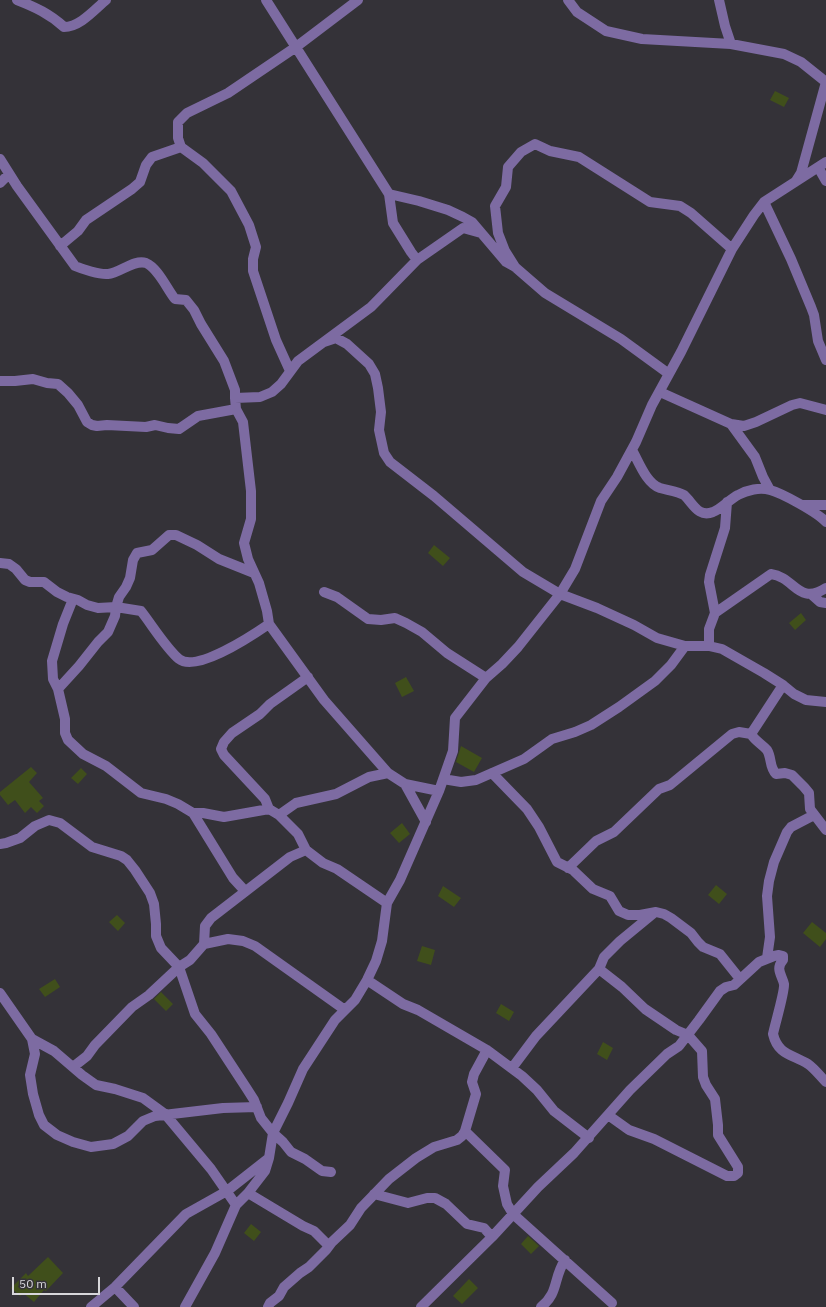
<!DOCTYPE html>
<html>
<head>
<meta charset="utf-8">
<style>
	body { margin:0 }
	#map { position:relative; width:826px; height:1307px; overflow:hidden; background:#343238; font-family:"IBM Plex Sans",sans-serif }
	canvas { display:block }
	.scale { position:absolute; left:12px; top:1277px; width:88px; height:18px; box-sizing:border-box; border:2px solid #d7d6da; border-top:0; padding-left:5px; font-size:12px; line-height:14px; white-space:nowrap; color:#d7d6da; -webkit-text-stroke:3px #343238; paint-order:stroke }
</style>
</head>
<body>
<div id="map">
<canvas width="826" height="1307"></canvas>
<div class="scale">50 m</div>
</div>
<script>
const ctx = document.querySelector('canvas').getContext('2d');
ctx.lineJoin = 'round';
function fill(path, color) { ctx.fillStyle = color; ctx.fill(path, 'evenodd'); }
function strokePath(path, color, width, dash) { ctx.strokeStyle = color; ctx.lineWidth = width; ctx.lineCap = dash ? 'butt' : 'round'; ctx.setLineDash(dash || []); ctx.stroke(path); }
const building = new Path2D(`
	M 775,91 L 789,98 L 784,107 L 770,100 Z
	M 434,545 L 450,558 L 443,566 L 428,553 Z
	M 801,613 L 806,620 L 795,630 L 789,623 Z
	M 406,677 L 414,691 L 402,697 L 395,683 Z
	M 461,746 L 482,758 L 474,772 L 456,762 Z
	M 31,767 L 37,773 L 29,782 L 43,798 L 39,801 L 44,806 L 37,813 L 31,807 L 25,813 L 15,800 L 8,805 L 0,795 L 0,792 Z
	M 81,768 L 87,774 L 78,784 L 71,778 Z
	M 402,823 L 410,834 L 399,843 L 390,833 Z
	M 716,885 L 727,894 L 719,904 L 708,895 Z
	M 443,886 L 461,898 L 454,907 L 438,896 Z
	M 117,915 L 125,923 L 118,931 L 109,922 Z
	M 812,922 L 826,933 L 826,939 L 820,947 L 803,933 Z
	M 422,946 L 435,950 L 431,965 L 417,961 Z
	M 55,979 L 60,987 L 45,997 L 39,989 Z
	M 161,992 L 173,1004 L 166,1011 L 154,999 Z
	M 501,1004 L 514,1012 L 509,1021 L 496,1013 Z
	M 603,1042 L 613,1048 L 607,1060 L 597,1054 Z
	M 251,1224 L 261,1232 L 254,1241 L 244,1233 Z
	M 528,1236 L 539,1246 L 531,1254 L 521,1244 Z
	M 48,1257 L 63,1273 L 46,1291 L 44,1290 L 34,1302 L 23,1293 L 20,1296 L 11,1288 L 26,1273 L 28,1276 Z
	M 469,1279 L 478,1288 L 462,1304 L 453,1296 Z`);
const minor = new Path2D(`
	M 17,0 C 35,7 50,14 64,27 C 80,27 94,10 106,0
	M 266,0 L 389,194 L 393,223 L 411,252 L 417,260
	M 568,0 L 577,12 L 606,31 L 642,39 L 731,44
	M 719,0 L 725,26 L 731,44 L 784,54 L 801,62 L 826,82
	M 0,159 L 17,186 L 75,266 C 82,269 100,275 108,274 C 120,273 134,259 146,263 C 158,268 167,289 175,299 L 186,300 L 194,310 L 201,324 L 224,361 L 235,390 L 235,398 L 236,409 L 243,422 L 251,491 L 251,519 L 244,543 L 248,559 L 259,583 L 267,611 L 269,624 L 324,700 L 388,773 L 405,784 L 439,791
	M 818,167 L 826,181
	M 796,181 L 801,173 L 826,82
	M 0,183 L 9,174
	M 389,194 L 419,201 L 448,210 L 463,217 L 472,222 L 506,262 L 515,267 L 545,293 L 621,339 L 669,374
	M 764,202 L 791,259 L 811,307 L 814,315 L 818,341 L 826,360
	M 60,246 L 78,231 L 86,220 L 132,189 L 140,182 L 146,165 L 152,157 L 181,147
	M 515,267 L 505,251 L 498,233 L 495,206 L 506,187 L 508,167 L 521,152 L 535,144 L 550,151 L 579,157 L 650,202 L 680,206 L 691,213 L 732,249
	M 324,342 L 336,338 L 347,344 L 369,364 L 375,374 L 378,388 L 381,412 L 379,430 L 384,453 L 390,462 L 434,496 L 523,572 L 560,594 L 597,608 L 634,625 L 657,638 L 685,646 L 709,646 L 722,649 L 764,673 L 783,685 L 794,694 L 806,700 L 826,702
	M 290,371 L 276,340 L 253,271 L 253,259 L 256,247 L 249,225 L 231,191 L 203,163 L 181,147 L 178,138 L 178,122 L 187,113 L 228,93 L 296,47 L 358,0
	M 0,381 L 15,381 L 33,379 L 47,383 L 58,384 L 68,393 L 78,405 L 87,422 L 92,425 L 97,426 L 107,425 L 146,427 L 155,425 L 168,428 L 179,429 L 198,416 L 236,409
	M 660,392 L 731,424 L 744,426 L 756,422 L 792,405 L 800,403 L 826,410
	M 235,398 L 260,397 L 272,392 L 281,384 L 298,361 L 371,307 L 417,260 L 463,228 L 481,233
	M 731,424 L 755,457 L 763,477 L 770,490
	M 632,450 C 639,462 646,483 660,488 C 667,490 679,492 684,495 C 693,503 698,518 713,512 C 720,510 730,499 738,495 C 747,490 760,487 770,490 C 782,493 818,513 826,522
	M 802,505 L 826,505
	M 0,563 L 9,564 L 16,569 L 25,580 L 30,582 L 44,582 L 57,592 L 67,597 L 78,600 L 87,605 L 98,608 L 116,607 L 141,611 C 152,625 166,648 179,659 C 196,673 253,635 269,624
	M 324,592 L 337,597 L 368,619 L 381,620 L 395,618 L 406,623 L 422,632 L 447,653 L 486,678
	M 811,594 L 820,602 L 826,603
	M 73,599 L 63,624 L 52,661 L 53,679 L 58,689 L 65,719 L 65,733 L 68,740 L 83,754 L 106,766 L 141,793 L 166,799 L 178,804 L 193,813 L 233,878 L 245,891
	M 715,613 L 709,582 L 710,575 L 725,528 L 727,502
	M 709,646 L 709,629 L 715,613 L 771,574 C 795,577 798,606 826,588
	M 308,677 L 270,704 L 260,714 L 232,733 L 224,742 L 221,749 L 224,755 L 265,799 L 269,809 L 279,815 L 298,834 L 306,850 L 323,863 L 337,869 L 387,903
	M 58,689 L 79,666 L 98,642 L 108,632 L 115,616 L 116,607 L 119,597 L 126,587 L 130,578 L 133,560 L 137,553 L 152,550 L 169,535 L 176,535 L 197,545 L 219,559 L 254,573
	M 751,734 L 783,685
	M 492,773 L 527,809 L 539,827 L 557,862 L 573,870 L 593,889 L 610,896 L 619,911 L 628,915 L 640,915 L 656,912 L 664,914 L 671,918 L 691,933 L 698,942 L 703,947 L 720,954 L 740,979
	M 443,779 L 461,782 L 476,780 L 524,759 L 552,739 L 575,732 L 591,725 L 619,707 L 655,681 L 671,665 L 685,646
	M 405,784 L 426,822
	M 193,813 L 203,813 L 224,817 L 269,809
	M 279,815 L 296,803 L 336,794 L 369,777 L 388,773
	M 0,844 L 6,843 L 20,838 L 35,826 L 49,820 L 60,823 L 92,847 L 121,856 L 127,860 L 135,870 L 150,893 L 154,904 L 156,924 L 156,936 L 161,948 L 179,967 L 195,1014 L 211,1034 L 247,1089 L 254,1100 L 261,1118 L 273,1133 L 283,1142 L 291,1152 L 305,1159 L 322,1171 L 331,1172
	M 568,868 L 596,841 L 614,832 L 659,789 L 670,785 L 732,734 L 739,732 L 751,734 C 755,741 762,744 767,750 C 772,758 769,767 776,774 L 785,773 L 792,775 L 804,787 L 809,793 L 810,809 L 826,830
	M 204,944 L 205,926 L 211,918 L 290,857 L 306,850
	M 767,958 L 770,937 L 767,896 L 769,881 L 774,862 L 787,832 L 791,827 L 814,815
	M 599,969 L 622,987 L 645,1009 L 676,1030 L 688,1035 L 702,1051 L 703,1077 L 706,1085 L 715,1099 L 718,1125 L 718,1135 L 738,1167 L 738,1173 L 734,1176 L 727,1176 L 654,1139 L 629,1130 L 608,1115
	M 367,980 L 403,1004 L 418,1010 L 487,1050 L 522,1076 L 537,1090 L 554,1111 L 589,1138
	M 0,993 L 32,1039 L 54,1051 L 82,1075 L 96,1085 L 115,1089 L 143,1098 L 165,1114 L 211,1169 L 236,1205
	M 32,1039 L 35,1054 L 30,1075 L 33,1094 L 39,1115 L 44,1125 L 57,1135 L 73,1142 L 91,1147 L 113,1144 L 128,1136 L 143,1121 L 155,1116 L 223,1108 L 257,1107
	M 73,1067 L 87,1056 L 95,1045 L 132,1007 L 149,995 L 179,967 L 190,960 L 204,944 L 228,939 L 243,941 L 255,946 L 345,1010
	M 512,1068 L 536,1036 L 599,969 L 604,957 L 620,941 L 654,913
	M 465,1131 L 505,1170 L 503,1186 L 507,1204 L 513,1214 L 612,1303
	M 248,1193 L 303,1226 L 314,1231 L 329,1246
	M 374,1194 L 408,1203 L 427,1198 L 435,1198 L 446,1204 L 467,1224 L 484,1228 L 492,1237
	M 115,1287 L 134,1307
	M 91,1307 L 115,1287 L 186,1214 L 227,1191 L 269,1158
	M 185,1307 L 215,1253 L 236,1205 L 248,1193 L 265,1171 L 269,1158 L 273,1133 L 288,1103 L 303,1069 L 335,1020 L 355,1000 L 367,980 L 376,961 L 382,941 L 387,903 L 400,880 L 439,791 L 453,751 L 455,718 L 486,678 L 502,664 L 518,647 L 560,594 L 575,569 L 601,501 L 617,477 L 636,442 L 652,405 L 681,352 L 732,249 L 754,215 L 764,202 L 826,162
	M 268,1307 L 270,1303 L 279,1296 L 284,1287 L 300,1273 L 309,1267 L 326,1250 L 332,1242 L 350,1225 L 361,1208 L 389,1179 L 416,1158 L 434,1147 L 457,1140 L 462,1136 L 465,1131 L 476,1094 L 472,1082 L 474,1074 L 487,1050
	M 421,1307 L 492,1237 L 538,1187 L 574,1153 L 630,1090 L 667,1054 L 679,1046 L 699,1020 L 720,991 L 726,987 L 734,985 L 759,962 L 774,956 L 779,955 L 783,956 L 783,960 C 775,969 782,975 784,984 C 785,991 775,1024 773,1034 C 778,1055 792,1054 808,1064 C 815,1069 820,1076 826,1082
	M 541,1307 C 559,1293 553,1278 565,1260`);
fill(building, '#404f1b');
strokePath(minor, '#7d6ba2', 10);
</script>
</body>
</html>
